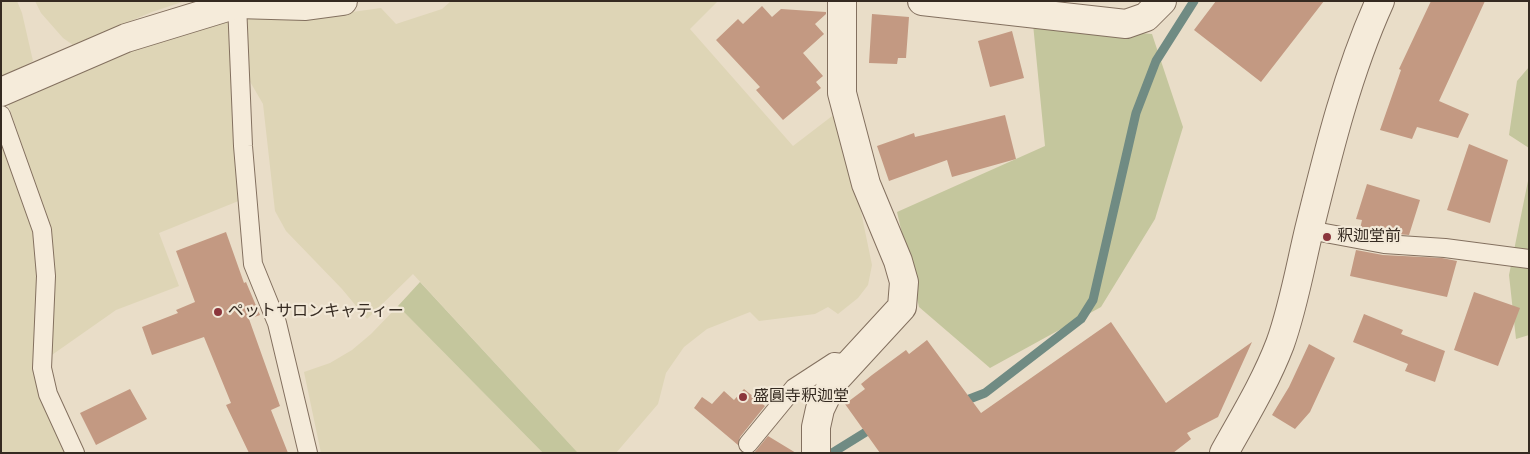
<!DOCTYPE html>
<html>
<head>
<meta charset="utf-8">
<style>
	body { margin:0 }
	#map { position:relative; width:1530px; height:454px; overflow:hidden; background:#e9ddc8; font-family:"Source Serif 4",serif }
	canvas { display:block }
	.frame { position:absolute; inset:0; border:2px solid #352a21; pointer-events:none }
</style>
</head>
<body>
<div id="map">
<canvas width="1530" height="454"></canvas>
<div class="frame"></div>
</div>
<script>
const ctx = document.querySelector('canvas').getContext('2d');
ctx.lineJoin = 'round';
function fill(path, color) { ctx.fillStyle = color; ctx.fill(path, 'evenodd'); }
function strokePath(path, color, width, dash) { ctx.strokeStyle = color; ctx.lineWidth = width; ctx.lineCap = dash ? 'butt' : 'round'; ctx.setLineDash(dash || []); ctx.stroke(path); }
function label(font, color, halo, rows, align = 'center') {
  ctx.font = font + ' "Source Serif 4","Noto Sans JP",serif'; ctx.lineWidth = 4.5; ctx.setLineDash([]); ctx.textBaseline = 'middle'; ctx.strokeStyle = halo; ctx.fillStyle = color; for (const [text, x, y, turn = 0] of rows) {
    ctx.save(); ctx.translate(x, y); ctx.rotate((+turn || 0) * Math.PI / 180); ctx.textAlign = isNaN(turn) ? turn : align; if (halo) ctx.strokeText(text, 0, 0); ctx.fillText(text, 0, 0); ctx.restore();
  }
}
const farmland = new Path2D(`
	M 1,1 L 17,1 L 22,13 L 33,61 L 1,78 Z
	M 35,1 L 185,1 L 152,12 L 73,45 L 63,38 L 41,13 Z
	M 451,1 L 718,1 L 690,29 L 793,146 L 840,110 L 872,265 L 868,285 L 858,298 L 838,314 L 828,307 L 815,314 L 759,321 L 750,312 L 707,329 L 684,347 L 666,373 L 658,404 L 616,453 L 578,453 L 413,274 L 367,319 L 342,289 L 286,231 L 275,211 L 263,104 L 245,73 L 245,12 L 309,18 L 381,8 L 396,24 L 442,9 Z
	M 230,15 L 241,200 L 159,233 L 179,286 L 116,310 L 49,357 L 49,225 L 7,101 L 131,47 Z
	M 1,139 L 33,228 L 37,282 L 36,366 L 66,453 L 1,453 Z
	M 398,306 L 543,453 L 321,453 L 304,372 L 330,363 L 352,350 L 371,334 Z`);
const green = new Path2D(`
	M 1033,24 L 1152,34 L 1183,127 L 1155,219 L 1101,307 L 990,368 L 919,307 L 897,212 L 1045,146 Z
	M 1529,67 L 1529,148 L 1509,135 L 1517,81 Z
	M 1529,176 L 1529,335 L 1516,339 L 1509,275 Z
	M 420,282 L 578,453 L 543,453 L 398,306 Z`);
const stream = new Path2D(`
	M 959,403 L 985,393 L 1081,319 L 1093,300 L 1136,113 L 1156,61 L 1194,1
	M 832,453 L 874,427`);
const building = new Path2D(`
	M 1216,1 L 1324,1 L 1261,82 L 1194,30 Z
	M 1431,1 L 1485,1 L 1439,101 L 1469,114 L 1458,138 L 1417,127 L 1412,139 L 1380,130 L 1401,70 L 1399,69 Z
	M 762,6 L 772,17 L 781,9 L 826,12 L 826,14 L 815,24 L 824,34 L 803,53 L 823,76 L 816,82 L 821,88 L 783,120 L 756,90 L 760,87 L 716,40 L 738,19 L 743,24 Z
	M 872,14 L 909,17 L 906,58 L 898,58 L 897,64 L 869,63 Z
	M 1012,31 L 1024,78 L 990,87 L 978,41 Z
	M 1005,115 L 1016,159 L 952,177 L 947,160 L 889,181 L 877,146 L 914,133 L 915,137 Z
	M 1469,144 L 1508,160 L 1490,223 L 1447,210 Z
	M 1367,184 L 1420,200 L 1409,235 L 1385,233 L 1360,229 L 1362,220 L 1356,219 Z
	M 226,232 L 244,283 L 246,282 L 260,315 L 249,319 L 280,406 L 271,410 L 288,453 L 249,453 L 226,405 L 231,403 L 204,337 L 152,355 L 142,327 L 178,313 L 176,310 L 195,302 L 176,251 Z
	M 1356,250 L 1383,255 L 1442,258 L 1457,261 L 1447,297 L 1350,276 Z
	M 1474,292 L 1520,308 L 1498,366 L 1454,350 Z
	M 1364,314 L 1403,330 L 1401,334 L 1445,351 L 1435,382 L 1405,371 L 1408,364 L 1353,342 Z
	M 1111,322 L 1166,403 L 1252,342 L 1218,417 L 1187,433 L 1191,439 L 1173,453 L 880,453 L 845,404 L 865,389 L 861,384 L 872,375 L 906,350 L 909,354 L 927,340 L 981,413 Z
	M 1309,344 L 1335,358 L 1310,412 L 1295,429 L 1272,415 L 1289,387 Z
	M 130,389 L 147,419 L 96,445 L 80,413 Z
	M 744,389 L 765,406 L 740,437 L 738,445 L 694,408 L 702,397 L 712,404 L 724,391 L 734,400 Z
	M 768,436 L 796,453 L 754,453 Z`);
const service = new Path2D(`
	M 237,4 L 243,146 L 253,264 L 277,323 L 308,453
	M 1,115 L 42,230 L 46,276 L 42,368 L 48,394 L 75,453
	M 1309,230 L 1384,244 L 1445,248 L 1529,259
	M 748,444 L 794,388 L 834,362 L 850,364`);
const minor = new Path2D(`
	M 922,1 L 1126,24 L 1146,17 L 1162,1
	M 1,92 L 126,38 L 237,4 L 306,6 L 343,1
	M 816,453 L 816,427 L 820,409 L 833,382 L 902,307 L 904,282 L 898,261 L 866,184 L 842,93 L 842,1`);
const tertiary = new Path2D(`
	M 1224,453 C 1244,417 1265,383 1280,344 C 1293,308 1300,268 1309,230 C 1328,153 1347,74 1380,1`);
const markers = [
	[1327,237,5,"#8b363c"],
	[218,312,5,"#8b363c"],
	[743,397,5,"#8b363c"]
];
const poiNames = [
	["釈迦堂前",1337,237],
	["ペットサロンキャティー",228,312],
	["盛圓寺釈迦堂",753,397]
];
fill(farmland, '#ded5b6');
fill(green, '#c4c69d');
strokePath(stream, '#708b83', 9);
fill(building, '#c39982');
strokePath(service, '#83705f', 20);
strokePath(minor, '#83705f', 30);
strokePath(tertiary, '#83705f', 30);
strokePath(service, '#f5ebda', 18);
strokePath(minor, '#f5ebda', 28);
strokePath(tertiary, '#f5ebda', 28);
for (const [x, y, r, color] of markers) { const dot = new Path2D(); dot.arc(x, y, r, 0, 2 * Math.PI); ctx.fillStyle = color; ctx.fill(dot); strokePath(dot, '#f2e8d7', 2); }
label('16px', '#352a21', '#f2e8d7', poiNames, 'left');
</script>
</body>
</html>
